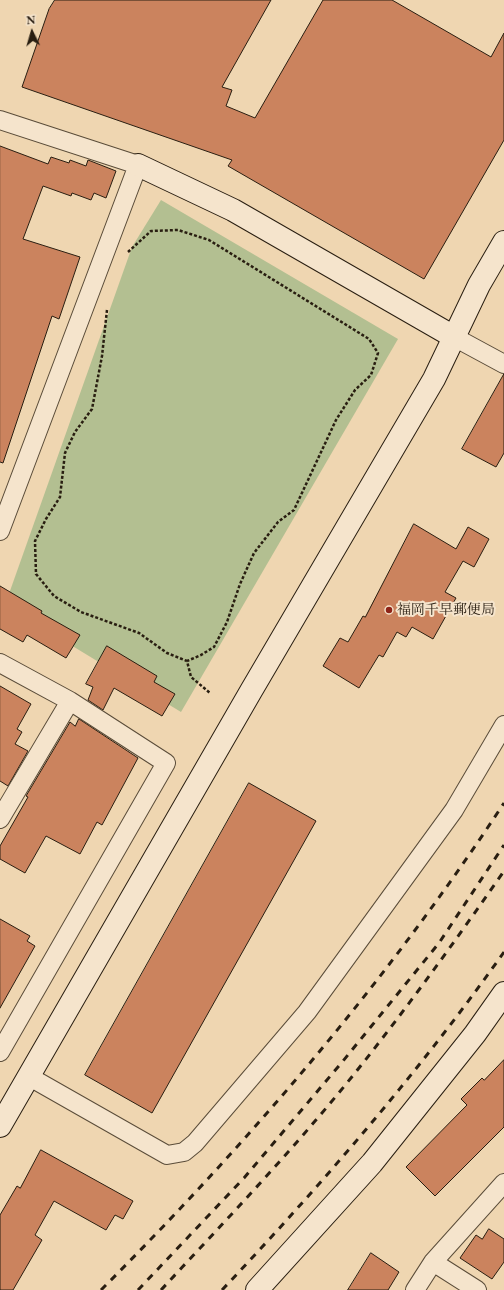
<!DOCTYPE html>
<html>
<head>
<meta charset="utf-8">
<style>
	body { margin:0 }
	#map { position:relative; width:504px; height:1290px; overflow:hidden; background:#efd6b1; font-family:"EB Garamond",serif }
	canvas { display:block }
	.north { position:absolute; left:12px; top:12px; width:40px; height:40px; -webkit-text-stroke:3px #f5e4cc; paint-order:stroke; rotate:355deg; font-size:11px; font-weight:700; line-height:16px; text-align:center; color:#291e11 }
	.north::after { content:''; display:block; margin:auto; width:14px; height:18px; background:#291e11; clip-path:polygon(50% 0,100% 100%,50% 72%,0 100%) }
</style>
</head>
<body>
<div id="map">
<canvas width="504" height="1290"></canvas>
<div class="north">N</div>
</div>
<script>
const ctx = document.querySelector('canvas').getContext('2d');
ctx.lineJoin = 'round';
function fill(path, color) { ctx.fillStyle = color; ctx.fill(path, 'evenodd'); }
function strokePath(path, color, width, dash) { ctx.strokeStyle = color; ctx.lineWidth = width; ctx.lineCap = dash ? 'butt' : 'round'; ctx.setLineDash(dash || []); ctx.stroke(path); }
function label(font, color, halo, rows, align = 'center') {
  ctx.font = font + ' "EB Garamond","Noto Serif JP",serif'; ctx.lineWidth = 4; ctx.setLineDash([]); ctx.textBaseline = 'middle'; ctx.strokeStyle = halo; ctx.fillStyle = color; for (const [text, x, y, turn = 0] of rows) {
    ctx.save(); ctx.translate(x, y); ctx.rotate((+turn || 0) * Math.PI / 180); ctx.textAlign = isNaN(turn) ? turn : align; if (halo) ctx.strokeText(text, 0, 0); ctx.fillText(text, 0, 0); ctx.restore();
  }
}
const green = new Path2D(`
	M 161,200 L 398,339 L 181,712 L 5,605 L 132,247 Z`);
const building = new Path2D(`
	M 55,0 L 271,0 L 222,87 L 232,90 L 226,106 L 255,118 L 323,0 L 392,0 L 491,57 L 504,33 L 504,140 L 424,279 L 228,166 L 232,160 L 22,87 L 49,9 Z
	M 0,146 L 48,164 L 51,157 L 69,163 L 70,160 L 86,166 L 88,160 L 116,171 L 106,198 L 94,193 L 91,200 L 72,193 L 71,196 L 43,186 L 23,239 L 80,257 L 59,319 L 52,316 L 3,463 L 0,462 Z
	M 504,374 L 504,453 L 496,467 L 462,449 Z
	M 414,524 L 456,549 L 468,527 L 489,539 L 474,567 L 463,561 L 445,592 L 456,598 L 433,639 L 412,627 L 406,637 L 397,632 L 383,657 L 379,655 L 359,688 L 323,666 L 340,638 L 348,642 L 363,616 L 365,617 Z
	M 0,586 L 42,611 L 41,613 L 80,635 L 66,658 L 27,635 L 23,642 L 0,629 Z
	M 107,646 L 157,676 L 154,682 L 175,694 L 162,716 L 114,688 L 103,710 L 88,700 L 93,687 L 86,684 Z
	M 0,686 L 31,704 L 17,729 L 22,732 L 15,744 L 28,751 L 8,786 L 0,781 Z
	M 79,719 L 138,758 L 102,825 L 97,822 L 80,854 L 46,836 L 25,873 L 0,859 L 0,846 L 28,797 L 26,796 L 70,722 L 75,726 Z
	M 249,783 L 316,821 L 152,1113 L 85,1075 Z
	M 0,919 L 30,936 L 27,941 L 35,946 L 0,1008 Z
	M 504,1060 L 504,1127 L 435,1196 L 406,1167 L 467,1105 L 461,1099 L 482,1078 L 484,1080 Z
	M 41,1150 L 133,1201 L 123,1219 L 115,1215 L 106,1230 L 54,1201 L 35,1235 L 42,1240 L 13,1290 L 0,1290 L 0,1215 L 17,1186 L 20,1188 Z
	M 489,1229 L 504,1239 L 504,1262 L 492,1279 L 460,1258 L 476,1235 L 482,1239 Z
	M 371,1253 L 399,1272 L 388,1290 L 348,1290 Z`);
const path = new Path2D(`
	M 128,252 L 151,231 L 178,230 L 209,240 L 369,339 L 378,353 L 371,375 L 355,390 L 336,420 L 294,510 L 278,522 L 254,553 L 240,584 L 227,622 L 214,647 L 201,655 L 187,661
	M 107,310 L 102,356 L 92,409 L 75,432 L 65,453 L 60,497 L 46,519 L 35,541 L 36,574 L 54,596 L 81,612 L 139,633 L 167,653 L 187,661 L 191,677 L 210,693`);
const street = new Path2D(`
	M 0,120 L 138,165 L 0,531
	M 454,337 L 504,364
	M 0,663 L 70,701 L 166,763 L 0,1052
	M 0,819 L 70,701
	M 28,1076 L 167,1155 L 184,1152 L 195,1143 L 307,1012 L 454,810 L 504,725
	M 433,1262 L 477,1290
	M 415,1290 L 433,1262 L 504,1183`);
const secondary = new Path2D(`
	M 138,165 L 233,210 L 454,337
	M 0,1126 L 251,691 L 434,379 L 479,285 L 504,242
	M 257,1290 L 372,1163 L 475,1034 L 504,993`);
const rail = new Path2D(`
	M 101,1290 C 250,1141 388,980 504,803
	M 138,1290 L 244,1178 L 343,1061 L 439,943 L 504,845
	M 161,1290 C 227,1219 294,1149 355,1073 C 407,1008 456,940 504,871
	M 222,1290 C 323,1183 419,1072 504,952`);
const markers = [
	[389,610,4,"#8f2418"]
];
const poiNames = [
	["福岡千早郵便局",397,610]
];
fill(green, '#b3bf91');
fill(building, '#cb835e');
strokePath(building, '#291e11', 1);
strokePath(street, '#5a4c39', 20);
strokePath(secondary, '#291e11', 24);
strokePath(path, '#291e11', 2.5, [3, 2]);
strokePath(street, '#f5e4cc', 18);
strokePath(secondary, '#f5e4cc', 22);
strokePath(rail, '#291e11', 3, [7, 7]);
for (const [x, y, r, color] of markers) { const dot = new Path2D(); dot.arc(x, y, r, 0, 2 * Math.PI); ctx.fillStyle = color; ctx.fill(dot); strokePath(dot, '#f5e4cc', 1.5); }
label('14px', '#291e11', '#f5e4cc', poiNames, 'left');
</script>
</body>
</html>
